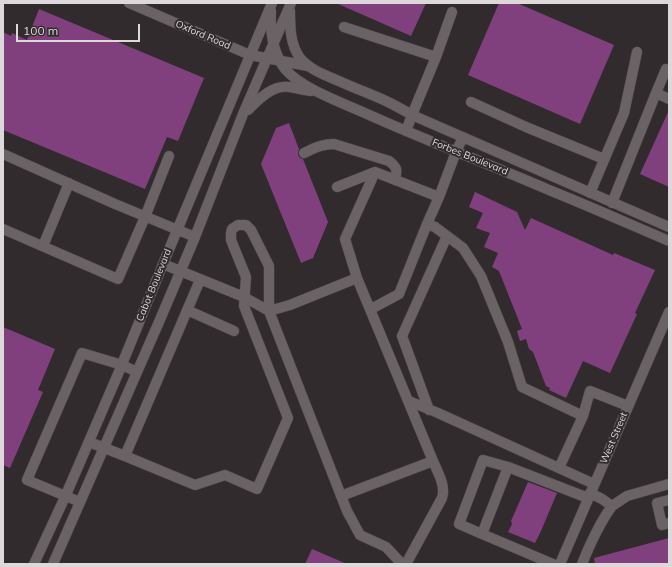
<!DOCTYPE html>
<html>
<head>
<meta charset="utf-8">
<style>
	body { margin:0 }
	#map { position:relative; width:672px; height:567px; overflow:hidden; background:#322b2e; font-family:Mulish,sans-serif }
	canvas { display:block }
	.frame { position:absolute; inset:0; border:4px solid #ddd8da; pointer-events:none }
	.scale { position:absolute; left:16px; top:24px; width:124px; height:18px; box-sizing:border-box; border:2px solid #ddd8da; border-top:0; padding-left:5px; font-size:12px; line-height:14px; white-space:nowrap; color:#ddd8da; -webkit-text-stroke:3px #322b2e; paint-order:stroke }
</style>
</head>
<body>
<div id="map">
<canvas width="672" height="567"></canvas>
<div class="frame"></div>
<div class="scale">100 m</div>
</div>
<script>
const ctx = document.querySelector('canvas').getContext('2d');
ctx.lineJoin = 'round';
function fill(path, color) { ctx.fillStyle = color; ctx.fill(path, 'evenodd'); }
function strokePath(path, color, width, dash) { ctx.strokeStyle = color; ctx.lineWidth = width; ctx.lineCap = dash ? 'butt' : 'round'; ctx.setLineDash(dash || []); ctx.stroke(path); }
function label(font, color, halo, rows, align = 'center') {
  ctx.font = font + ' Mulish,sans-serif'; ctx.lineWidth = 4; ctx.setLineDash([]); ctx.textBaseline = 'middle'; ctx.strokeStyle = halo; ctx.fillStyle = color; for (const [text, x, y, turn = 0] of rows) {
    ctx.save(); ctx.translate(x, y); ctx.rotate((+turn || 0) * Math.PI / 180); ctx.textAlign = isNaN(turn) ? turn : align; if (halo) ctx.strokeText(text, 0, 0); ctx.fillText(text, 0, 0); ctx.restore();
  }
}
const building = new Path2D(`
	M 336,3 L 426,3 L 411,36 Z
	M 499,3 L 517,3 L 614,45 L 580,124 L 468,75 Z
	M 39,9 L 204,78 L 178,141 L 167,137 L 145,189 L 3,130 L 3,32 L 11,36 L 12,33 L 27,40 Z
	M 669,110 L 669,187 L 640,174 Z
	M 289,123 L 299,149 L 298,152 L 298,155 L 300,158 L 303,159 L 328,222 L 313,258 L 301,263 L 261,164 L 276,128 Z
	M 475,192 L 517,212 L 525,230 L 531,218 L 613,255 L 614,253 L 655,270 L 635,313 L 637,314 L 610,373 L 583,361 L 566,398 L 549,390 L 550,388 L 546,386 L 533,352 L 529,349 L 526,339 L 520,341 L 517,331 L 522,329 L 499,271 L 492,267 L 498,253 L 484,247 L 490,233 L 476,228 L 483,213 L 469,207 Z
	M 3,327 L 55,349 L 38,390 L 43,392 L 10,468 L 3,465 Z
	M 528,482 L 557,493 L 541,531 L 535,543 L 508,532 L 512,524 L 511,521 Z
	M 669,538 L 669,564 L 595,564 L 594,558 Z
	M 312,549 L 347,564 L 305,564 Z`);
const minor = new Path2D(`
	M 129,3 L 250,55 L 308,66
	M 271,11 C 270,31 273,53 285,69 C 302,89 343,103 367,114 C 427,141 489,164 549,190 C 589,206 629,224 669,241
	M 290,11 C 290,27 290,44 300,58 C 310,70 325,75 339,81 C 356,89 374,95 390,103 C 398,107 405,111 412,115 L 669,227
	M 344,27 L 436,57
	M 656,93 L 666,69 L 669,70
	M 471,102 L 526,127 L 604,159
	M 248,110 C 259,99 272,85 289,87 C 296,88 304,90 311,91
	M 406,131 L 412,115 L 436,57 L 452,12
	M 304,153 C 315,148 322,144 334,144 L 389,161 C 398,168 397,170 395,180
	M 3,154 L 115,204 L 195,237
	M 337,187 L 375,172
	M 590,193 L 624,113 L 637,52
	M 612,203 L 656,93 L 669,99
	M 427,224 L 435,227 L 463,248 L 481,276 L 508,342 L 522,387 L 583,416 L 559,468
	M 3,229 L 118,279 L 145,217 L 169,156
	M 43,246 L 69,183
	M 163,264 L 244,297 L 269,311 L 347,511 L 360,535 L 386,547 L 402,564
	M 371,309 L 399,294 L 427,224 L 439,197
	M 187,310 L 234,331
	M 409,401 L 438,413 L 594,484
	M 429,410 L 402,336 L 447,236
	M 583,416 L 590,391 L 628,406
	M 89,442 L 125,456 L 195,485 L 225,475 L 257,489 L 288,418 L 244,306 L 246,277 L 231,240 L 231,233 L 232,229 L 238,225 L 246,225 L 251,230 L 269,266 L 269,311 L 290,305 L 357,278 L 345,239 L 375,172 L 439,197 L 456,152 L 463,137
	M 125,456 L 200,280
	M 590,493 L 602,499 L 612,506 L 627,496 L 669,484
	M 341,496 L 433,461 L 357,278
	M 669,500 L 657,503 L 662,525 L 669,523
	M 80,502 L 27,480 L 82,353 L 122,365 L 137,372
	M 482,534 L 459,524 L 483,460 L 508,467
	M 34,564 L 65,497 L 118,374 L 163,264 L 272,3
	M 53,564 L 162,315 L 195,237 L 243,114 L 291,3
	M 406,564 L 442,498 C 446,486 438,473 433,461
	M 553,564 L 482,534 L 508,467 L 588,498
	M 560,564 L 669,312
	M 582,564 C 590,544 599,524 612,506`);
const streetNames = [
	["Oxford Road",203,35,23],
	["Forbes Boulevard",470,157,22],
	["Cabot Boulevard",154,285,-68],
	["West Street",614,438,-67]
];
fill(building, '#80407d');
strokePath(minor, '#4d474a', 11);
strokePath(minor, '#6a6265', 10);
label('10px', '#ddd8da', '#322b2e', streetNames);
</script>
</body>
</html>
